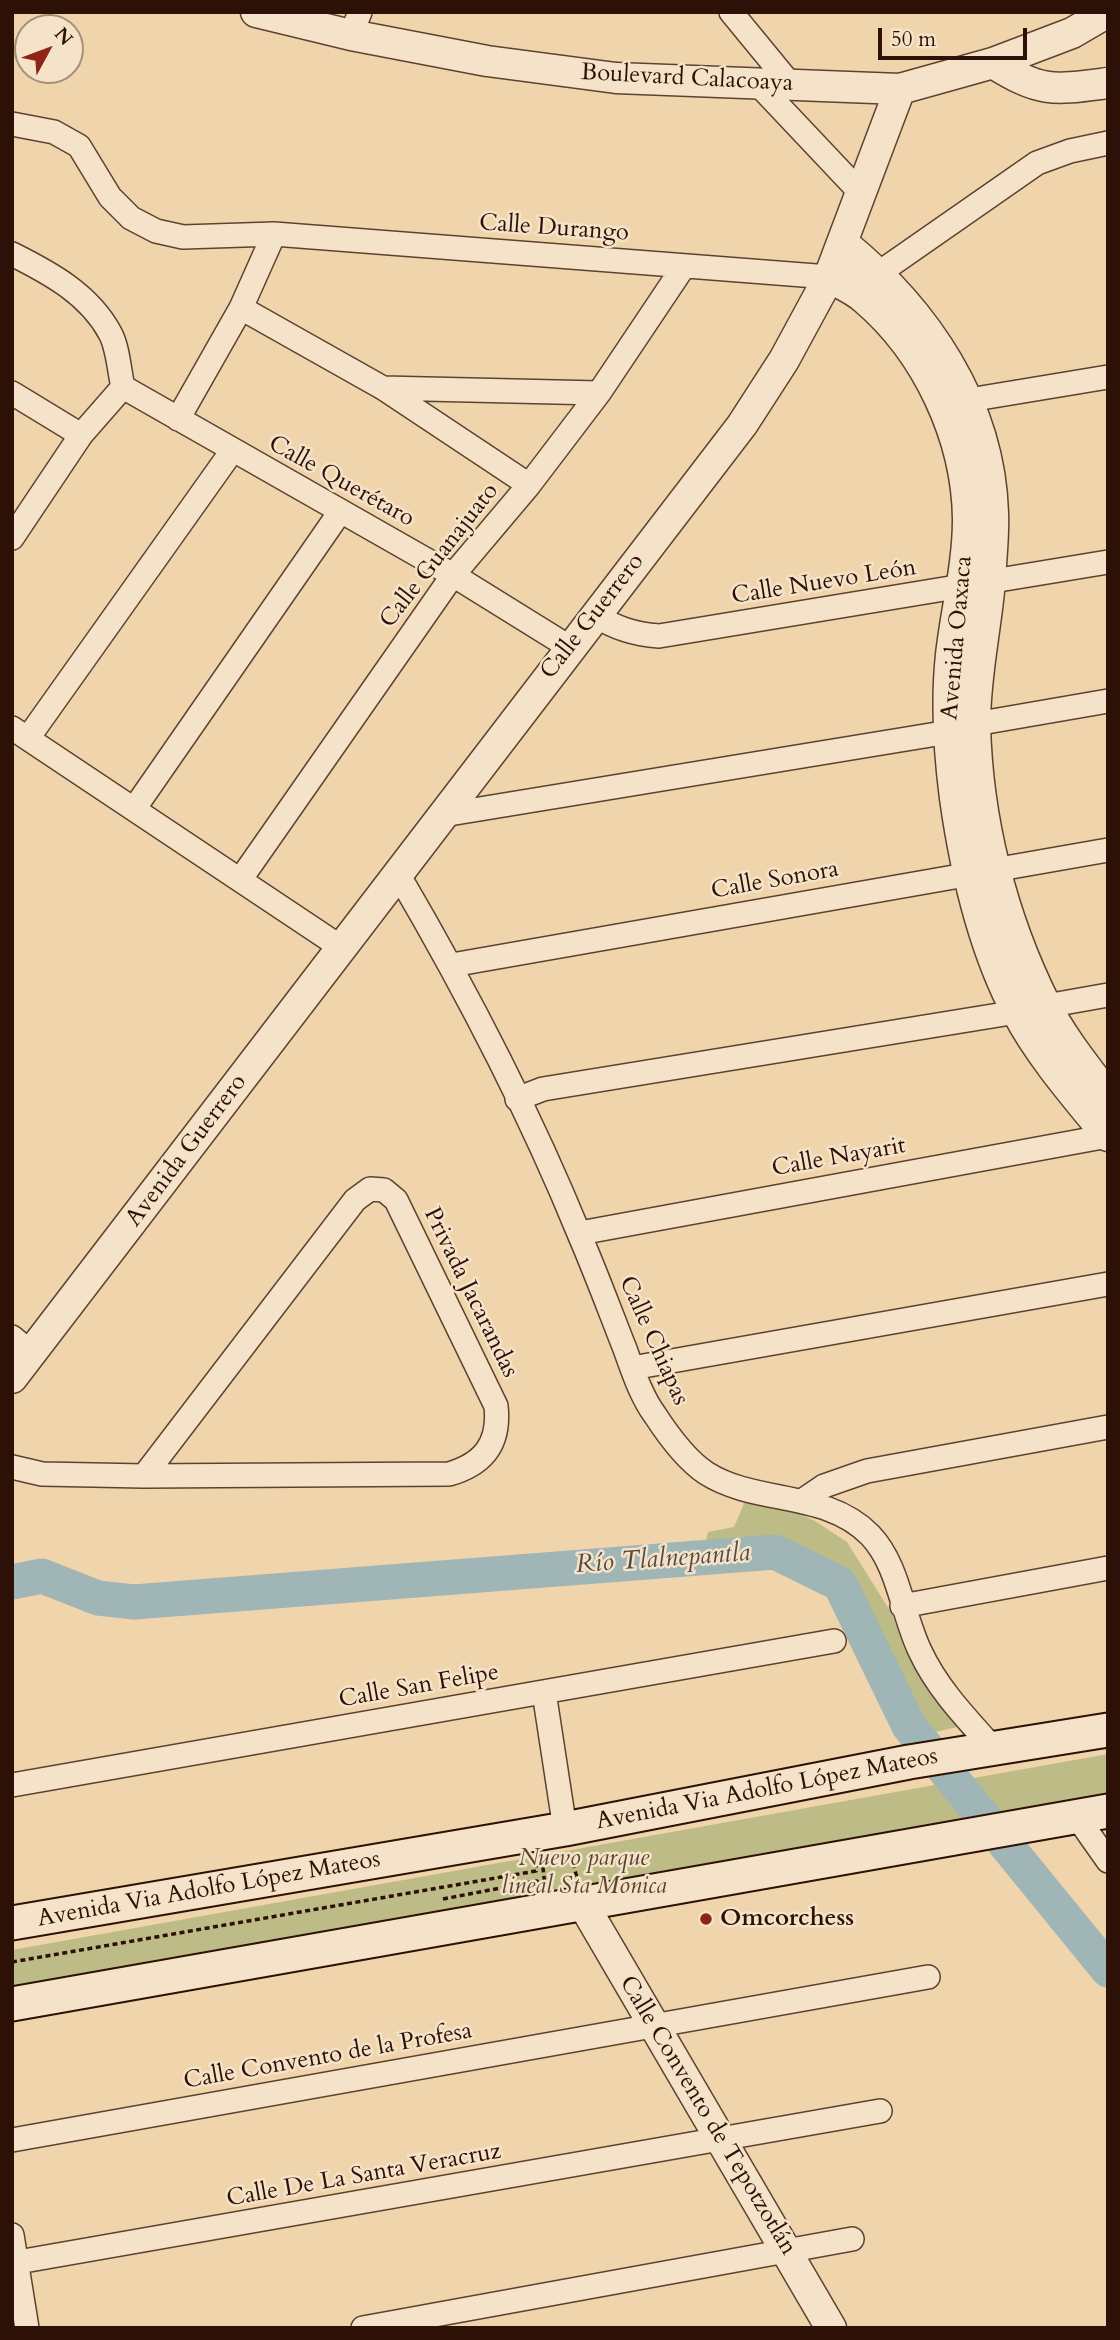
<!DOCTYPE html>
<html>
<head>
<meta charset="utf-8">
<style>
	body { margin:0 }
	#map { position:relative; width:1120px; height:2340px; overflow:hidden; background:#efd4ac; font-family:Cardo,serif }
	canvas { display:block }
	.frame { position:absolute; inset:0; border:14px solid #2e1106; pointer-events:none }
	.north { position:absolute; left:14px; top:14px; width:70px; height:70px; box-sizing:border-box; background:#f5e3c9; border:2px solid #a58f7b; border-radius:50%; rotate:49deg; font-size:19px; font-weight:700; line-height:28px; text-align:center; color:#2e1106 }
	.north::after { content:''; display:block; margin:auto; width:24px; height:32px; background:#8f2418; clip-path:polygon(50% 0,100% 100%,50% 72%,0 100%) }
	.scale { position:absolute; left:878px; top:28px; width:149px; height:32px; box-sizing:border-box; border:4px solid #2e1106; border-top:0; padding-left:9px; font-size:21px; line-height:24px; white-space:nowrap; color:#2e1106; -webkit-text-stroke:5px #f5e3c9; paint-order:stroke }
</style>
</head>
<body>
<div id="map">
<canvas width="1120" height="2340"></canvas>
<div class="frame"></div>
<div class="north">N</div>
<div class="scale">50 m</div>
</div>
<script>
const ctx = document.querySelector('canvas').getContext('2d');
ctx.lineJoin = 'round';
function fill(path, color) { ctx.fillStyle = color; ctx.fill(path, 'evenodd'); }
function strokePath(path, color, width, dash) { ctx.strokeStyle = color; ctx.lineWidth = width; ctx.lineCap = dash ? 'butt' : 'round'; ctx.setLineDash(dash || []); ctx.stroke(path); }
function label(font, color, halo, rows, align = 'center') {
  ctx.font = font + ' Cardo,serif'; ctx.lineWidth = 5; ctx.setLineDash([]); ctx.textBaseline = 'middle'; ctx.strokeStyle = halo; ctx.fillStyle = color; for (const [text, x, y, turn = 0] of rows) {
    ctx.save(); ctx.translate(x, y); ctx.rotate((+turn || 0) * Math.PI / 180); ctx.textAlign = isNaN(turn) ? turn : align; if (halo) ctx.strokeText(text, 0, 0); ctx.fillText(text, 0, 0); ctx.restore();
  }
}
const green = new Path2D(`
	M 746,1499 L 767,1499 L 815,1521 L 847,1542 L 892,1614 L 919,1675 L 957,1727 L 931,1733 L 922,1724 L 843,1571 L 789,1545 L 706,1541 L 708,1532 L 734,1527 Z
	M 1108,1754 L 1108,1797 L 582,1898 L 546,1892 L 12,1987 L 12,1950 Z`);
const river = new Path2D(`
	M 12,1582 L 42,1576 L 98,1598 L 134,1602 L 775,1552 L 840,1584 L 909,1726 L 1108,1970`);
const path = new Path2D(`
	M 571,1855 L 577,1878
	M 542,1859 L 545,1886
	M 443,1899 L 537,1881 L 540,1885
	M 12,1962 L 536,1871 L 537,1859`);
const minor = new Path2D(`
	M 731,12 L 791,85
	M 351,35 L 360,12
	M 758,84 L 860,192
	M 12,124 L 54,132 L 79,146 L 110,197 L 131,218 L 156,231 L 183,237 L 274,234 L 829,277 L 879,273 L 1037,163 L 1070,151 L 1108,143
	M 12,254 C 50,273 89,294 110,333 C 118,347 119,370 123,387
	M 241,308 L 383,388 L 529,485
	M 123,387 L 453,575 L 569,647
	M 383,388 L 599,393
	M 12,393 L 81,435
	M 969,400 L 1108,377
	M 178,419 L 241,308 L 274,234
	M 12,538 L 81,435 L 123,387
	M 594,615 C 616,628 633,634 659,636 L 1108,562
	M 975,724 L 1108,701
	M 12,728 L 342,948
	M 28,738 L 232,451
	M 134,809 L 340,512
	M 443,815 L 949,732
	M 398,874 C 466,990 529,1111 580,1236 C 596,1273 610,1311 625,1349 C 633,1371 641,1396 655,1415 C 668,1435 685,1459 706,1473 C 756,1505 826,1490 870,1535 C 899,1565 902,1614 920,1651 C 937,1688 966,1718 993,1748
	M 240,880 L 453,575 L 529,485 L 599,393 L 684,266
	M 452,965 L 1108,850
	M 1046,1006 L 1108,995
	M 517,1099 L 543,1089 L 1017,1012
	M 580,1233 L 1108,1136
	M 12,1337 L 31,1353
	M 632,1368 L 1108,1284
	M 12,1467 L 42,1474 L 144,1476 L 449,1474 C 484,1464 500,1443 496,1406 L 396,1200 L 384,1190 L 370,1189 L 355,1200 L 144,1476
	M 802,1501 L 824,1486 L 867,1471 L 1108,1427
	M 902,1606 L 1108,1568
	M 544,1692 L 565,1829
	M 12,1785 L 834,1641
	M 1077,1817 L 1108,1861
	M 12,2140 L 928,1977
	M 12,2235 L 27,2328
	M 18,2262 L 880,2111
	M 363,2328 L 852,2239`);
const tertiary = new Path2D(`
	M 256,12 L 351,35 L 487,61 L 616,78 L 900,89 L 993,63 L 1072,33 L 1108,12
	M 993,63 C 1041,93 1053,90 1108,83
	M 844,244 C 925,310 990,404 993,513 C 994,535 991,559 990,581 C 986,629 975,675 975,723 C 977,820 1002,918 1045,1004 C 1061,1036 1086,1067 1108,1096
	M 829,277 C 841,284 855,290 865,299 C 927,352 967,437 968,519 C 968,565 956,610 951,655 C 946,702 949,752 955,798 C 965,869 983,948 1017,1012 C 1040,1056 1076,1097 1108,1136
	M 12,1378 L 742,425 L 784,360 L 829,277 L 900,89
	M 583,1904 L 831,2328`);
const secondary = new Path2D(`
	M 12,1923 L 565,1829 L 909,1762 L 1108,1730
	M 12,2004 L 1108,1811`);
const markers = [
	[706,1919,7,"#8f2418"]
];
const streetNames = [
	["Boulevard Calacoaya",687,79,3],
	["Calle Durango",554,229,4],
	["Calle Querétaro",341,482,29],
	["Calle Guanajuato",440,556,-52],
	["Calle Nuevo León",824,583,-9],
	["Calle Guerrero",593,617,-52],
	["Avenida Oaxaca",958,638,-85],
	["Calle Sonora",775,881,-10],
	["Avenida Guerrero",187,1151,-53],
	["Calle Nayarit",839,1158,-10],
	["Privada Jacarandas",470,1293,64],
	["Calle Chiapas",653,1341,66],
	["Calle San Felipe",419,1687,-10],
	["Avenida Via Adolfo López Mateos",767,1790,-11],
	["Avenida Via Adolfo López Mateos",209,1890,-10],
	["Calle Convento de la Profesa",328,2057,-10],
	["Calle Convento de Tepotzotlán",707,2116,59],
	["Calle De La Santa Veracruz",364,2176,-10]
];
const parkNames = [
	["Nuevo parque",584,1859],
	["lineal Sta Monica",584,1887]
];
const poiNames = [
	["Omcorchess",720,1919]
];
const waterNames = [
	["Río Tlalnepantla",663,1560,-4]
];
fill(green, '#bdbc87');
strokePath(river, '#a0b5b6', 35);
strokePath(minor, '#5e4230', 26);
strokePath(tertiary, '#5e4230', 33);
strokePath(secondary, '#2e1106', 37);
strokePath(path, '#2e1106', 3.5, [5, 3.5]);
strokePath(minor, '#f5e3c9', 23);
strokePath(tertiary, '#f5e3c9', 30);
strokePath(secondary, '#f5e3c9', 33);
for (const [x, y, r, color] of markers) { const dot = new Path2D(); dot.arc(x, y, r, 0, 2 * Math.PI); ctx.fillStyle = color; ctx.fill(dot); strokePath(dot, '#f5e3c9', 2.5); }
label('24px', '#2e1106', '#f5e3c9', streetNames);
label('italic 24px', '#59442d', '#f5e3c9', parkNames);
label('bold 24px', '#2e1106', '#f5e3c9', poiNames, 'left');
label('italic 26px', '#564a44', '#f5e3c9', waterNames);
</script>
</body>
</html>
